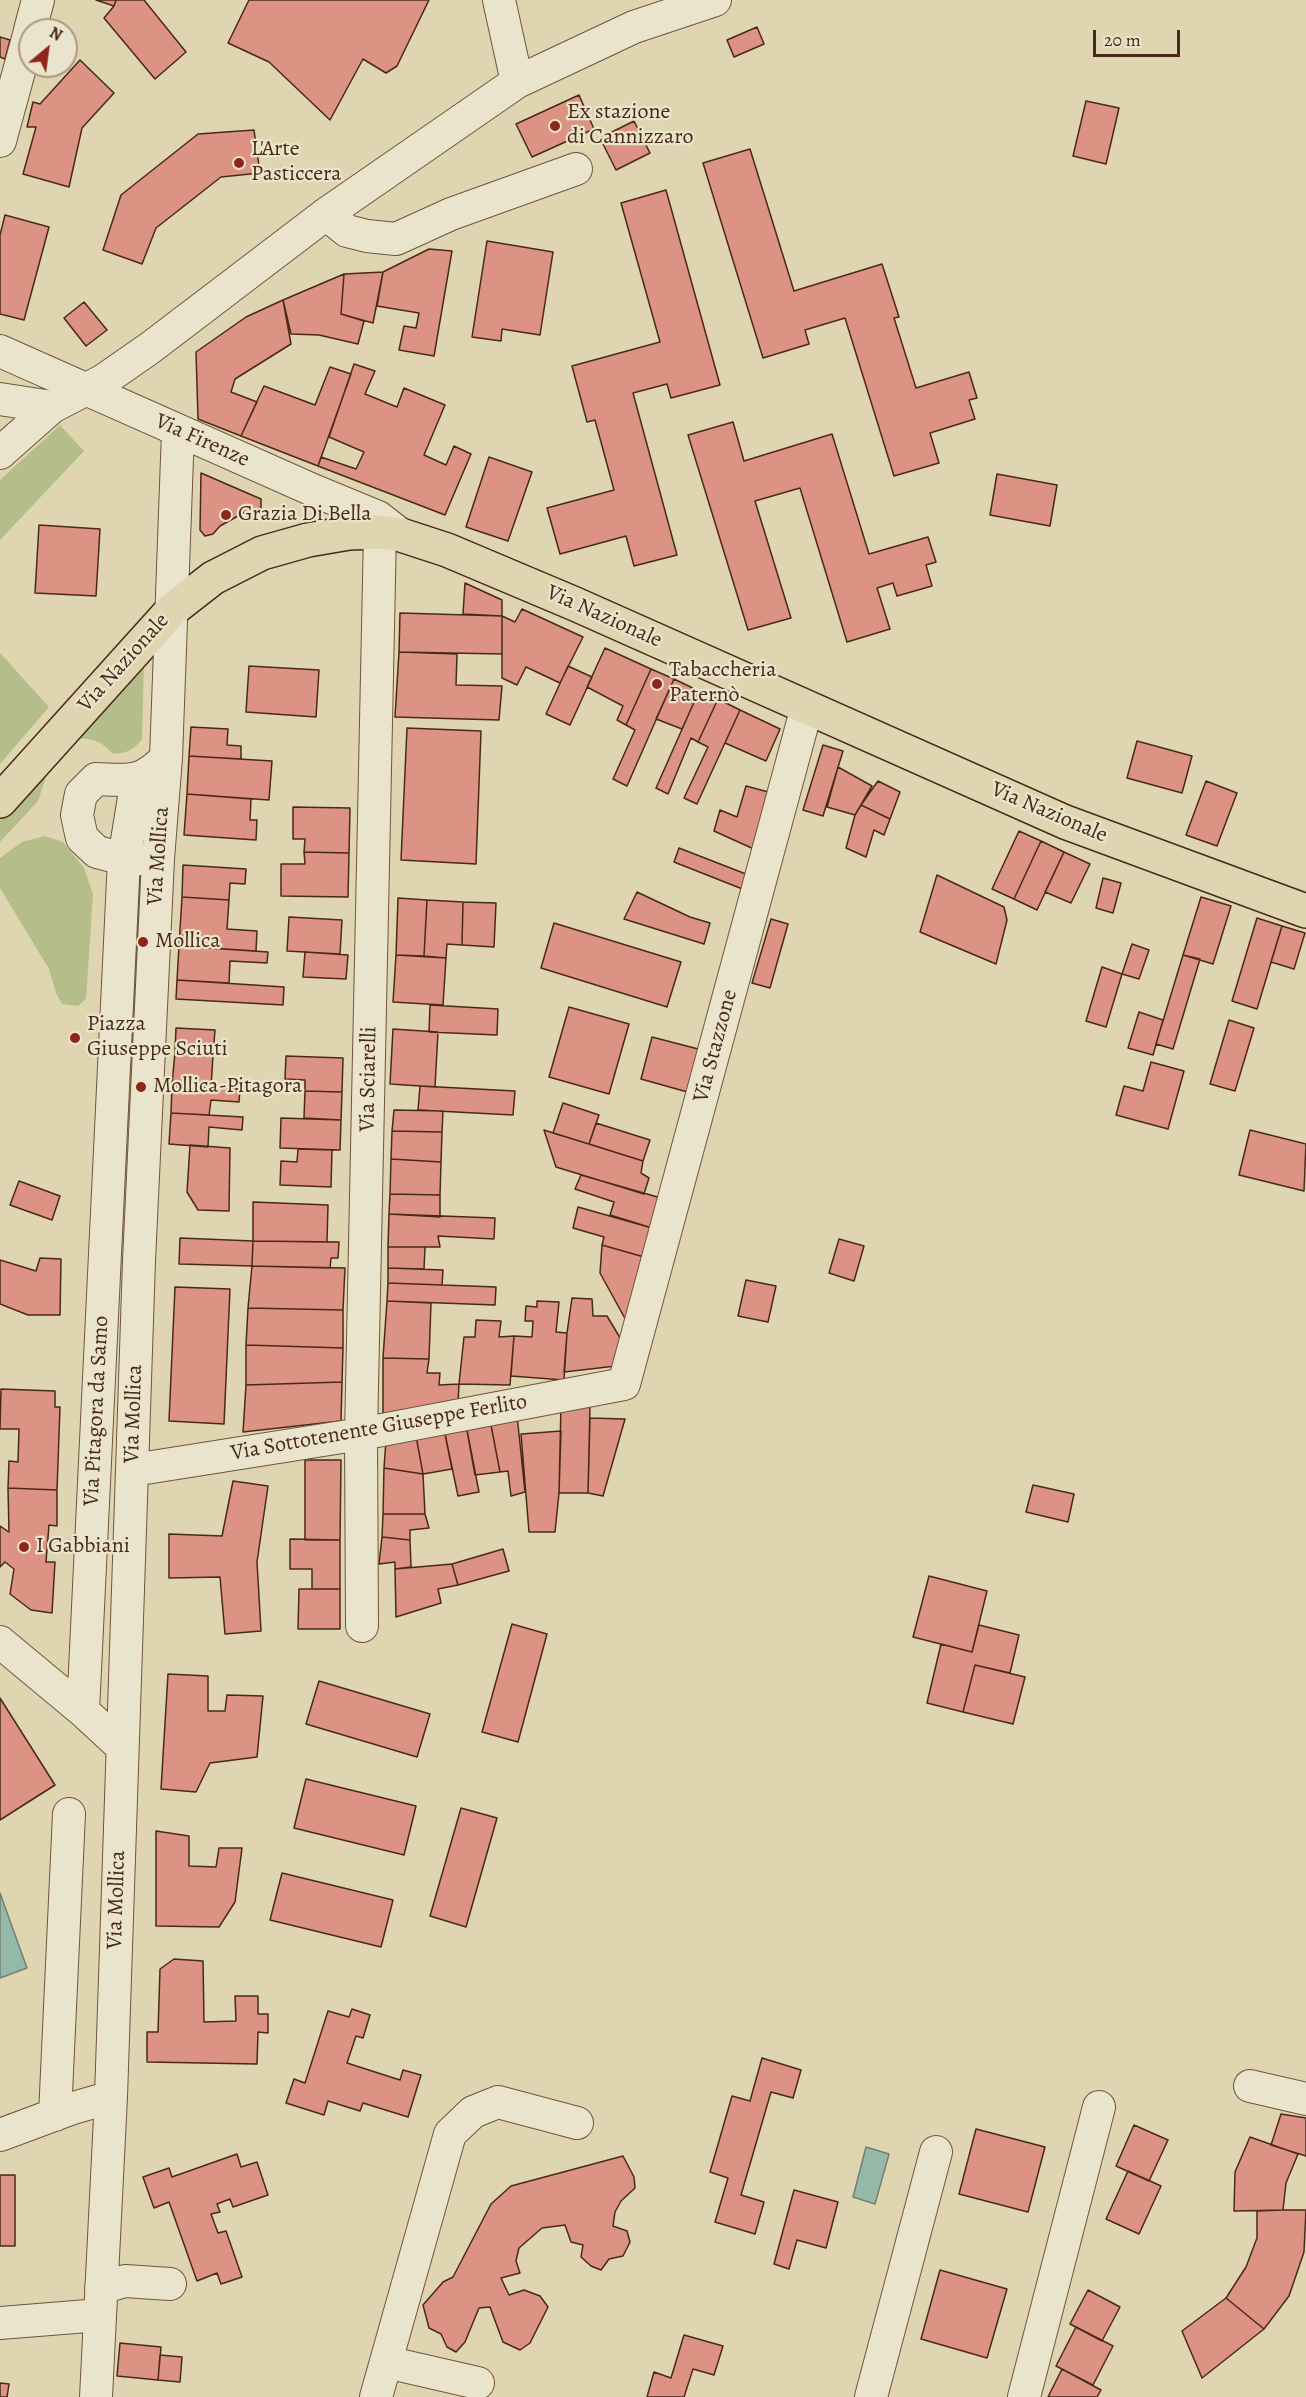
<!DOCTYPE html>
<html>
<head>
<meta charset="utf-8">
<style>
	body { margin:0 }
	#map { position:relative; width:1306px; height:2397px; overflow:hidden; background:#e0d5b1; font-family:Alegreya,serif }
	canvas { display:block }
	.north { position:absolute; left:18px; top:18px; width:60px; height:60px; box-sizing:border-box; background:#ebe4cc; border:2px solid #aa9984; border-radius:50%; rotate:29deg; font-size:16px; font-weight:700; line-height:24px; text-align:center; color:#492918 }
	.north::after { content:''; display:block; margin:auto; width:21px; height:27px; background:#8f2418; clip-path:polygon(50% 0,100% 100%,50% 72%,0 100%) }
	.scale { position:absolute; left:1093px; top:30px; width:87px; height:27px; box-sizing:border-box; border:3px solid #492918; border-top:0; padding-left:8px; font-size:18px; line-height:21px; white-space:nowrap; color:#492918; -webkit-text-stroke:4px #ebe4cc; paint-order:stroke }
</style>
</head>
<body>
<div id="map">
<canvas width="1306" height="2397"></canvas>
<div class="north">N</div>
<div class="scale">20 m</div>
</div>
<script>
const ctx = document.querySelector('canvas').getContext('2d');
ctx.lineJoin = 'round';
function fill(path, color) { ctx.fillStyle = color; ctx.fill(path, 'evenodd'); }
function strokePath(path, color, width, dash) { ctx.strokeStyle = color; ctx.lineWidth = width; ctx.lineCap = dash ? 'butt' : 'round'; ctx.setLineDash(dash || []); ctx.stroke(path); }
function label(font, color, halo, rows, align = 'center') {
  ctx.font = font + ' Alegreya,serif'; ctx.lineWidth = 4.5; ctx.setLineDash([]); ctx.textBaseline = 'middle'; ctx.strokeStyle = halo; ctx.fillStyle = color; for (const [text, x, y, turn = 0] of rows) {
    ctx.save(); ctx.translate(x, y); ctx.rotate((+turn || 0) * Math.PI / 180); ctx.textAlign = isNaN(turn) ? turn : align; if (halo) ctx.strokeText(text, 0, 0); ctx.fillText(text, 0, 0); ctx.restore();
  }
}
const green = new Path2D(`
	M 60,425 L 84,451 L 0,540 L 0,480 Z
	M 0,653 L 49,707 L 0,764 Z
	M 144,662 L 142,739 C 134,750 127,753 113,754 C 99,739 93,739 73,738 Z
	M 51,762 L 38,801 L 0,842 L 0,820 Z
	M 45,836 L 63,842 L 84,868 L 93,894 L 86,999 L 78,1006 L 62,1004 L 56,993 L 49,969 L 0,888 L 0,858 L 22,842 Z`);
const water = new Path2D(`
	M 0,1893 L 27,1968 L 0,1978 Z
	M 866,2147 L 889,2154 L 875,2204 L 853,2197 Z`);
const building = new Path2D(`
	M 96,0 L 116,0 L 114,6 Z
	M 116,0 L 144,0 L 186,52 L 155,79 L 104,18 L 114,6 Z
	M 249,0 L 429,0 L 397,66 L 386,73 L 363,59 L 330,120 L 269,62 L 228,43 Z
	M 757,27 L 764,44 L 734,57 L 727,40 Z
	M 0,37 L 10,40 L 5,59 L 0,57 Z
	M 80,60 L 114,93 L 82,128 L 69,187 L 23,174 L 36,127 L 27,127 L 33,102 L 40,104 Z
	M 579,95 L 594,129 L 532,157 L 516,124 Z
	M 1086,101 L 1119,108 L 1106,164 L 1073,156 Z
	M 634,121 L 650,153 L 616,170 L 600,138 Z
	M 254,130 L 260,173 L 221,177 L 156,228 L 142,264 L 103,250 L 121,195 L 198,134 Z
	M 750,149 L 794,291 L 882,264 L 899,317 L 894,318 L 916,388 L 969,372 L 977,398 L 969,400 L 975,419 L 930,433 L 939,463 L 894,476 L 845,318 L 805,330 L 809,344 L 763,358 L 703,163 Z
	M 666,190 L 720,385 L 671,398 L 667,384 L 633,393 L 677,555 L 634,566 L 626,536 L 560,554 L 547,508 L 614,490 L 595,420 L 587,422 L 572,366 L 660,342 L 621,203 Z
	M 5,215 L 49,227 L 24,320 L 0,314 L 0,235 Z
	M 487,241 L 553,252 L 540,335 L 502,329 L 501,341 L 472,337 Z
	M 429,249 L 452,251 L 434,356 L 399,350 L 404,326 L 416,328 L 419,313 L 377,306 L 383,272 Z
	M 383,272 L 373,323 L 341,314 L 344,274 Z
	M 344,274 L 341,314 L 364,321 L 358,344 L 319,335 L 291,334 L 283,300 Z
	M 283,300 L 291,344 L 235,379 L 231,392 L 257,402 L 241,436 L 198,419 L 196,352 L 246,317 Z
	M 84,302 L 107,330 L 86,346 L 64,318 Z
	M 354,364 L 375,371 L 365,394 L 397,407 L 404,388 L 445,405 L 424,455 L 446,465 L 454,446 L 471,454 L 445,515 L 318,466 L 321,457 L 356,469 L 364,452 L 329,437 Z
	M 330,367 L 351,374 L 318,466 L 241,436 L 264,386 L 315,405 Z
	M 733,422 L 744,461 L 832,434 L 869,554 L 928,537 L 936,562 L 926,565 L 932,586 L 897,596 L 893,583 L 877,588 L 890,629 L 847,642 L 800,488 L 755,501 L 791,618 L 748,630 L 688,435 Z
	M 489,457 L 532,472 L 508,541 L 466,527 Z
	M 201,473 L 261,499 L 261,510 L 253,517 L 247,511 L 220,526 L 213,534 L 205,536 L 200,530 Z
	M 997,474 L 1057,485 L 1050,526 L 990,515 Z
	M 39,525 L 100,529 L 96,596 L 35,593 Z
	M 465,583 L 502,600 L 502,616 L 463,614 Z
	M 522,609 L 583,637 L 560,683 L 526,667 L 517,685 L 502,678 L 502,616 L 515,622 Z
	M 400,613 L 502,616 L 502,654 L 399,652 Z
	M 605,648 L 651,669 L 626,725 L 617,720 L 623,706 L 587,687 Z
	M 399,652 L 457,654 L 456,685 L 502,686 L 499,720 L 395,717 Z
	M 249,666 L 319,670 L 316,717 L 246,712 Z
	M 568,666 L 592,677 L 570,725 L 546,714 Z
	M 651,669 L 674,679 L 627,786 L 613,779 L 635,730 L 626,725 Z
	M 674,679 L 699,691 L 682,729 L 656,719 Z
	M 699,691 L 718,699 L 698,742 L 691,738 L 668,794 L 656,788 Z
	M 718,699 L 740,710 L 697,804 L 684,798 L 708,747 L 698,742 Z
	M 740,710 L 780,729 L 766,761 L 725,743 Z
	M 191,727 L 228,729 L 227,745 L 241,746 L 241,759 L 189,756 Z
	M 407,728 L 481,731 L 476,864 L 401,860 Z
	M 1137,741 L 1192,756 L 1182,793 L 1127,778 Z
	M 823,745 L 843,751 L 823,816 L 803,810 Z
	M 189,756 L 272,761 L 269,800 L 187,794 Z
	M 838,767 L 872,786 L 855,815 L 827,807 Z
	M 878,781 L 900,792 L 890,819 L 861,805 Z
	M 1206,781 L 1237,793 L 1217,846 L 1186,835 Z
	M 746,786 L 772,793 L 756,850 L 714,831 L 720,810 L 737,817 Z
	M 187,794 L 251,799 L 250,820 L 257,820 L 256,840 L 184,835 Z
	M 861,805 L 890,819 L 884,835 L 874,830 L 866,857 L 846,848 L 855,815 Z
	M 293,807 L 350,808 L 349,853 L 304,852 L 305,839 L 293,839 Z
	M 1019,831 L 1041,841 L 1014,899 L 992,889 Z
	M 1041,841 L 1064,852 L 1037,910 L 1014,899 Z
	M 679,848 L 751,876 L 745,890 L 674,862 Z
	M 304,852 L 349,853 L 348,897 L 281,896 L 281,864 L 305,864 Z
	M 1064,852 L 1090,864 L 1071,903 L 1045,892 Z
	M 183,865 L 246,869 L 245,884 L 230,883 L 229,900 L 182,897 Z
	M 937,875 L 1004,907 L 1007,920 L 996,964 L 920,932 Z
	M 1103,878 L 1121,883 L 1113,913 L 1096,908 Z
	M 637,892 L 690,917 L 710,923 L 704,944 L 624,919 Z
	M 182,897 L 229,900 L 227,929 L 257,931 L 256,951 L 179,946 Z
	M 1201,897 L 1231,906 L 1213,964 L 1183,955 Z
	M 398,898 L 427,900 L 424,956 L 396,955 Z
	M 427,900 L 463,902 L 462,945 L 447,944 L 446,958 L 424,956 Z
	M 463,902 L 496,903 L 494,947 L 462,945 Z
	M 289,917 L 342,920 L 340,954 L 287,951 Z
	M 1257,918 L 1282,926 L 1257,1009 L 1232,1001 Z
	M 771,919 L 788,924 L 770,988 L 752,983 Z
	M 554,923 L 681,962 L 667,1007 L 541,968 Z
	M 1282,926 L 1305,933 L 1294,969 L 1271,962 Z
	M 1132,944 L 1149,950 L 1139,979 L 1122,974 Z
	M 179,946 L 268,952 L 267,963 L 230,961 L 229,983 L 177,980 Z
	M 305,952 L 348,955 L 346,979 L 303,977 Z
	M 396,955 L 446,958 L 443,1005 L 393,1002 Z
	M 1183,955 L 1200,959 L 1173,1049 L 1156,1044 Z
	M 1102,967 L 1122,974 L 1106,1027 L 1086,1021 Z
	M 177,980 L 284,987 L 283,1005 L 176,999 Z
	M 430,1005 L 498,1009 L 497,1035 L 429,1032 Z
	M 569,1007 L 629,1024 L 609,1094 L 549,1077 Z
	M 1139,1012 L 1163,1020 L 1153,1055 L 1128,1048 Z
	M 1229,1020 L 1254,1028 L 1235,1091 L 1210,1084 Z
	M 176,1028 L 215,1030 L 213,1055 L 175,1052 Z
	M 393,1029 L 438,1032 L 435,1087 L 390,1084 Z
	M 652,1037 L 702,1050 L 691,1093 L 641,1079 Z
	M 175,1052 L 213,1055 L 211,1088 L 172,1085 Z
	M 286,1056 L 343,1058 L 342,1092 L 305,1091 L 305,1080 L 285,1079 Z
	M 1151,1062 L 1184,1071 L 1168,1129 L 1116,1115 L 1124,1086 L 1143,1091 Z
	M 172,1085 L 240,1089 L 239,1102 L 211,1100 L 209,1115 L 171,1113 Z
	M 420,1086 L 515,1091 L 513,1115 L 418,1110 Z
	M 305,1091 L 342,1092 L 341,1120 L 304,1118 Z
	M 563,1103 L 599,1115 L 589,1144 L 553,1133 Z
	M 394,1110 L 443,1111 L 442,1132 L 392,1131 Z
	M 171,1113 L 243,1117 L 242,1130 L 209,1127 L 208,1147 L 169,1144 Z
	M 281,1118 L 341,1120 L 340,1150 L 280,1148 Z
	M 596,1123 L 650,1140 L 643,1161 L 589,1144 Z
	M 544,1130 L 643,1161 L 641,1173 L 649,1178 L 644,1194 L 556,1167 Z
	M 1250,1130 L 1306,1144 L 1304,1191 L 1239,1175 Z
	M 392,1131 L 442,1132 L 441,1162 L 391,1159 Z
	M 190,1145 L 230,1148 L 229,1211 L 198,1210 L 187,1192 Z
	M 298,1149 L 332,1150 L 331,1187 L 280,1185 L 281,1161 L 297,1162 Z
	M 391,1159 L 441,1162 L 440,1195 L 390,1194 Z
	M 581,1175 L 661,1198 L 652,1228 L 610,1215 L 614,1202 L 575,1189 Z
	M 19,1181 L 60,1196 L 52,1220 L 10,1205 Z
	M 390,1194 L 440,1195 L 440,1217 L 389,1214 Z
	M 253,1202 L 328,1205 L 327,1242 L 253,1241 Z
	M 578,1207 L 652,1228 L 644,1257 L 602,1245 L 604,1237 L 573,1228 Z
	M 389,1214 L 495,1218 L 494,1239 L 438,1236 L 440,1247 L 388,1247 Z
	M 180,1238 L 253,1241 L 252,1266 L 179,1264 Z
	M 839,1239 L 864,1246 L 854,1281 L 829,1273 Z
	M 253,1241 L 339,1242 L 338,1258 L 331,1258 L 330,1268 L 252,1266 Z
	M 602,1245 L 644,1257 L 628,1324 L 600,1273 Z
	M 388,1247 L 425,1247 L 424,1269 L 388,1268 Z
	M 40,1258 L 61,1259 L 60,1315 L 28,1315 L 0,1304 L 0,1260 L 36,1271 Z
	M 252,1266 L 345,1268 L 343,1310 L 248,1308 Z
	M 388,1268 L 443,1270 L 442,1285 L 388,1283 Z
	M 746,1280 L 776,1286 L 768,1322 L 738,1316 Z
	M 388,1283 L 496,1287 L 495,1305 L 387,1301 Z
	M 175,1287 L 230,1289 L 224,1424 L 169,1421 Z
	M 572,1298 L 592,1299 L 593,1316 L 607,1316 L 622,1341 L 616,1366 L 564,1372 L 567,1333 Z
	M 387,1301 L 431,1303 L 429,1359 L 383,1358 Z
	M 537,1301 L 559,1302 L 556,1332 L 567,1333 L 564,1380 L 511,1376 L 514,1336 L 532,1337 L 533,1321 L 525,1321 L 526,1306 L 537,1307 Z
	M 248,1308 L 343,1310 L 343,1348 L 246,1345 Z
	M 476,1320 L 501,1321 L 499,1337 L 514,1336 L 510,1385 L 459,1384 L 464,1337 L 475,1337 Z
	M 246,1345 L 343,1348 L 342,1382 L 246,1385 Z
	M 383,1358 L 429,1359 L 427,1373 L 440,1373 L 439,1385 L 459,1384 L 458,1403 L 383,1414 Z
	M 342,1382 L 341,1421 L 243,1432 L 246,1385 Z
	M 1,1389 L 55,1391 L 55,1407 L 60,1407 L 57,1490 L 8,1488 L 9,1461 L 18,1462 L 19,1429 L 0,1429 Z
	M 561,1404 L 590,1405 L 588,1493 L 559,1493 Z
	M 517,1415 L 525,1492 L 511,1496 L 508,1471 L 500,1472 L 490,1420 Z
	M 590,1418 L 625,1419 L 603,1496 L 588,1493 Z
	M 490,1420 L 500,1472 L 475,1475 L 466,1425 Z
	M 466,1425 L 479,1492 L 458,1496 L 444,1429 Z
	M 444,1429 L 452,1469 L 423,1474 L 416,1436 Z
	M 561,1431 L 559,1493 L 555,1532 L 529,1532 L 521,1434 Z
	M 416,1436 L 423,1474 L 384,1468 L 386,1440 Z
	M 305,1460 L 341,1460 L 340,1540 L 305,1540 Z
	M 384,1468 L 423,1474 L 425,1514 L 383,1514 Z
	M 233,1481 L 268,1486 L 257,1562 L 261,1631 L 225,1634 L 220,1577 L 169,1578 L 169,1534 L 222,1536 Z
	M 1033,1485 L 1074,1494 L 1068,1522 L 1026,1512 Z
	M 8,1488 L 57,1490 L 57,1526 L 49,1525 L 46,1562 L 55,1562 L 52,1613 L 31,1610 L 10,1594 L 14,1569 L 5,1562 L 0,1567 L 0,1526 L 9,1532 Z
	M 383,1514 L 425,1514 L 429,1528 L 410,1530 L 410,1540 L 382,1537 Z
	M 382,1537 L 410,1540 L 411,1567 L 395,1569 L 395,1562 L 379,1564 Z
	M 290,1539 L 340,1540 L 340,1589 L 312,1589 L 312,1569 L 290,1569 Z
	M 503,1549 L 509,1571 L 458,1585 L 452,1564 Z
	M 452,1564 L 458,1585 L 438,1589 L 441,1603 L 396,1617 L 395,1569 Z
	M 929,1576 L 987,1591 L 972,1652 L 913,1637 Z
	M 299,1589 L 340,1589 L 340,1629 L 298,1629 Z
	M 512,1624 L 547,1634 L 518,1742 L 482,1732 Z
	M 979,1625 L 1019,1635 L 1010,1673 L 975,1665 L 963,1712 L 927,1703 L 941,1644 L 972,1652 Z
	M 975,1665 L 1025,1677 L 1013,1724 L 963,1712 Z
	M 168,1674 L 208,1676 L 208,1711 L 225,1711 L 227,1695 L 263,1696 L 257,1757 L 210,1763 L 196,1792 L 161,1789 Z
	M 319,1681 L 430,1714 L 417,1757 L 306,1724 Z
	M 0,1698 L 55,1785 L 0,1820 Z
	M 306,1779 L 416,1806 L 404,1855 L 294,1828 Z
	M 461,1808 L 497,1818 L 466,1927 L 430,1916 Z
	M 156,1831 L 189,1836 L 189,1866 L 216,1867 L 219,1848 L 242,1848 L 235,1902 L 219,1927 L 156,1926 Z
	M 282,1873 L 393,1900 L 381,1947 L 270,1920 Z
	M 174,1959 L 203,1961 L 204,2022 L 236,2021 L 235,1996 L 258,1996 L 258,2014 L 268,2014 L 268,2033 L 258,2032 L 257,2064 L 147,2062 L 147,2032 L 158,2032 L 160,1969 Z
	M 352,2009 L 370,2015 L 363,2038 L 356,2036 L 347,2063 L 400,2080 L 403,2070 L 421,2075 L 408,2117 L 363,2103 L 360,2111 L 328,2101 L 324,2115 L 286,2103 L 294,2079 L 305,2083 L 328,2011 L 349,2017 Z
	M 762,2058 L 801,2070 L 793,2098 L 771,2092 L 741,2195 L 764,2202 L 755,2234 L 715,2222 L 728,2178 L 710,2172 L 732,2096 L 750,2101 Z
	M 1281,2114 L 1306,2118 L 1306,2156 L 1271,2145 Z
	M 1134,2125 L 1168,2140 L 1149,2181 L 1116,2166 Z
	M 976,2129 L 1045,2147 L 1028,2212 L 959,2194 Z
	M 1250,2137 L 1298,2154 L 1286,2183 L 1283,2210 L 1234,2211 L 1235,2172 Z
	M 237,2154 L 241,2167 L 257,2162 L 268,2195 L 233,2207 L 230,2199 L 217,2204 L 220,2212 L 211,2214 L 218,2233 L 226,2231 L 242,2277 L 221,2284 L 217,2273 L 197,2281 L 169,2202 L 154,2208 L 143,2177 L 169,2168 L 172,2177 Z
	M 623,2156 L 634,2177 L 635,2188 L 621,2201 L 615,2212 L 613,2226 L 627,2231 L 630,2242 L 623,2256 L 609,2259 L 601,2270 L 591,2266 L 581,2257 L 583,2245 L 571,2242 L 565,2225 L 542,2228 L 519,2248 L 516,2261 L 520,2273 L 501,2278 L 509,2295 L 524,2290 L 540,2296 L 548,2307 L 530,2343 L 520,2350 L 503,2342 L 490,2307 L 479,2308 L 465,2342 L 456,2352 L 447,2347 L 441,2334 L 429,2328 L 423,2305 L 443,2282 L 453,2277 L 491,2204 L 511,2186 Z
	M 1128,2171 L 1161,2186 L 1139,2234 L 1106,2219 Z
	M 0,2175 L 15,2175 L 15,2246 L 0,2246 Z
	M 794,2190 L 838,2202 L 826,2248 L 797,2240 L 789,2269 L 774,2264 Z
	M 1283,2210 L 1306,2210 L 1304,2252 L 1289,2296 L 1264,2329 L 1226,2298 L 1246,2267 L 1257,2238 L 1257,2211 Z
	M 940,2270 L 1007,2289 L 987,2358 L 921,2339 Z
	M 1088,2290 L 1120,2307 L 1102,2341 L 1070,2324 Z
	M 1226,2298 L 1264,2329 L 1202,2378 L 1182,2331 Z
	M 1076,2327 L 1113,2346 L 1093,2385 L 1056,2366 Z
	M 684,2335 L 723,2346 L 714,2375 L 693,2369 L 684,2397 L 647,2397 L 654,2372 L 671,2378 Z
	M 120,2343 L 161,2347 L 158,2380 L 117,2376 Z
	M 160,2355 L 182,2357 L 180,2382 L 158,2380 Z
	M 1062,2369 L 1101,2390 L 1097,2397 L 1048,2397 Z
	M 0,2383 L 9,2384 L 7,2397 L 0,2397 Z`);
const minor = new Path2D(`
	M 499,0 L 517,82
	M 30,30 L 38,0
	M 0,141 L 30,31
	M 326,214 L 347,231 L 367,236 L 396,239 L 451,214 L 576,169
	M 0,351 L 315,491 L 378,517 L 401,535
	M 0,399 L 52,407
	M 0,453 L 52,407 L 104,380 L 150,348 L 326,214 L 517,82 L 634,27 L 715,0
	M 137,779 L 124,859 L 97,852 L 82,838 L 77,815 L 81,794 L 96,779 C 130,780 141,784 166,758
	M 133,1470 L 361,1434 L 624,1384 L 807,707
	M 362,1626 L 361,1434 L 380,532
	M 0,1642 L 83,1711
	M 121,1746 L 83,1711 L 124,859 L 158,859
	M 1250,2086 L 1306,2099
	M 55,2115 L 69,1814
	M 0,2135 L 70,2109 L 111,2097
	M 101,2288 L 125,2281 L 170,2284
	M 0,2323 L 100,2315
	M 386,2362 L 478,2383
	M 96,2397 L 111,2097 L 139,1261 L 158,859 L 166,758 L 178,431
	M 376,2397 L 450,2134 L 473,2112 L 498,2102 L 577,2123
	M 871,2397 L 936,2152
	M 1024,2397 L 1099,2107`);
const major = new Path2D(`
	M 0,801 L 172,610 L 213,578 L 262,553 L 308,540 L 349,533 L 380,532 L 401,535 L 447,550 L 575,604 L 1065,822 L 1306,911`);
const markers = [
	[555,126,6,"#8f2418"],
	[239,163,6,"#8f2418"],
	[226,515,6,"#8f2418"],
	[657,684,6,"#8f2418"],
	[143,942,6,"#8f2418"],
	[75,1038,6,"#8f2418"],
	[141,1087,6,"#8f2418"],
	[24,1547,6,"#8f2418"]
];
const poiNames = [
	["Ex stazione",567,113],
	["di Cannizzaro",567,138],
	["L'Arte",251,150],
	["Pasticcera",251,175],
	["Grazia Di Bella",238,515],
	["Tabaccheria",669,671],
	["Paternò",669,696],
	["Mollica",155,942],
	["Piazza",87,1025],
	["Giuseppe Sciuti",87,1050],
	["Mollica-Pitagora",153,1087],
	["I Gabbiani",36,1547]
];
const streetNames = [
	["Via Firenze",202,441,24],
	["Via Nazionale",604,617,24],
	["Via Nazionale",124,663,-48],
	["Via Nazionale",1049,813,23],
	["Via Mollica",159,856,-86],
	["Via Stazzone",716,1046,-75],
	["Via Sciarelli",369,1079,-89],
	["Via Pitagora da Samo",97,1411,-87],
	["Via Mollica",134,1414,-88],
	["Via Sottotenente Giuseppe Ferlito",379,1428,-10],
	["Via Mollica",117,1900,-88]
];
fill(green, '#b5bd8a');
fill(water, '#94b9a8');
strokePath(water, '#767f6e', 1.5);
fill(building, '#dc9383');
strokePath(building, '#492918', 1.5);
strokePath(minor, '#6f543e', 34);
strokePath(major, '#492918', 36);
strokePath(minor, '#ebe4cc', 32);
strokePath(major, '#e0d5b1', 33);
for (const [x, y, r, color] of markers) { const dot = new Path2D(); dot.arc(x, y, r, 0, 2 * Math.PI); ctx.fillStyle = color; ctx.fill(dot); strokePath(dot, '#ebe4cc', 2); }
label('22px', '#492918', '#ebe4cc', poiNames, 'left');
label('22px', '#492918', '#ebe4cc', streetNames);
</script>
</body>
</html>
